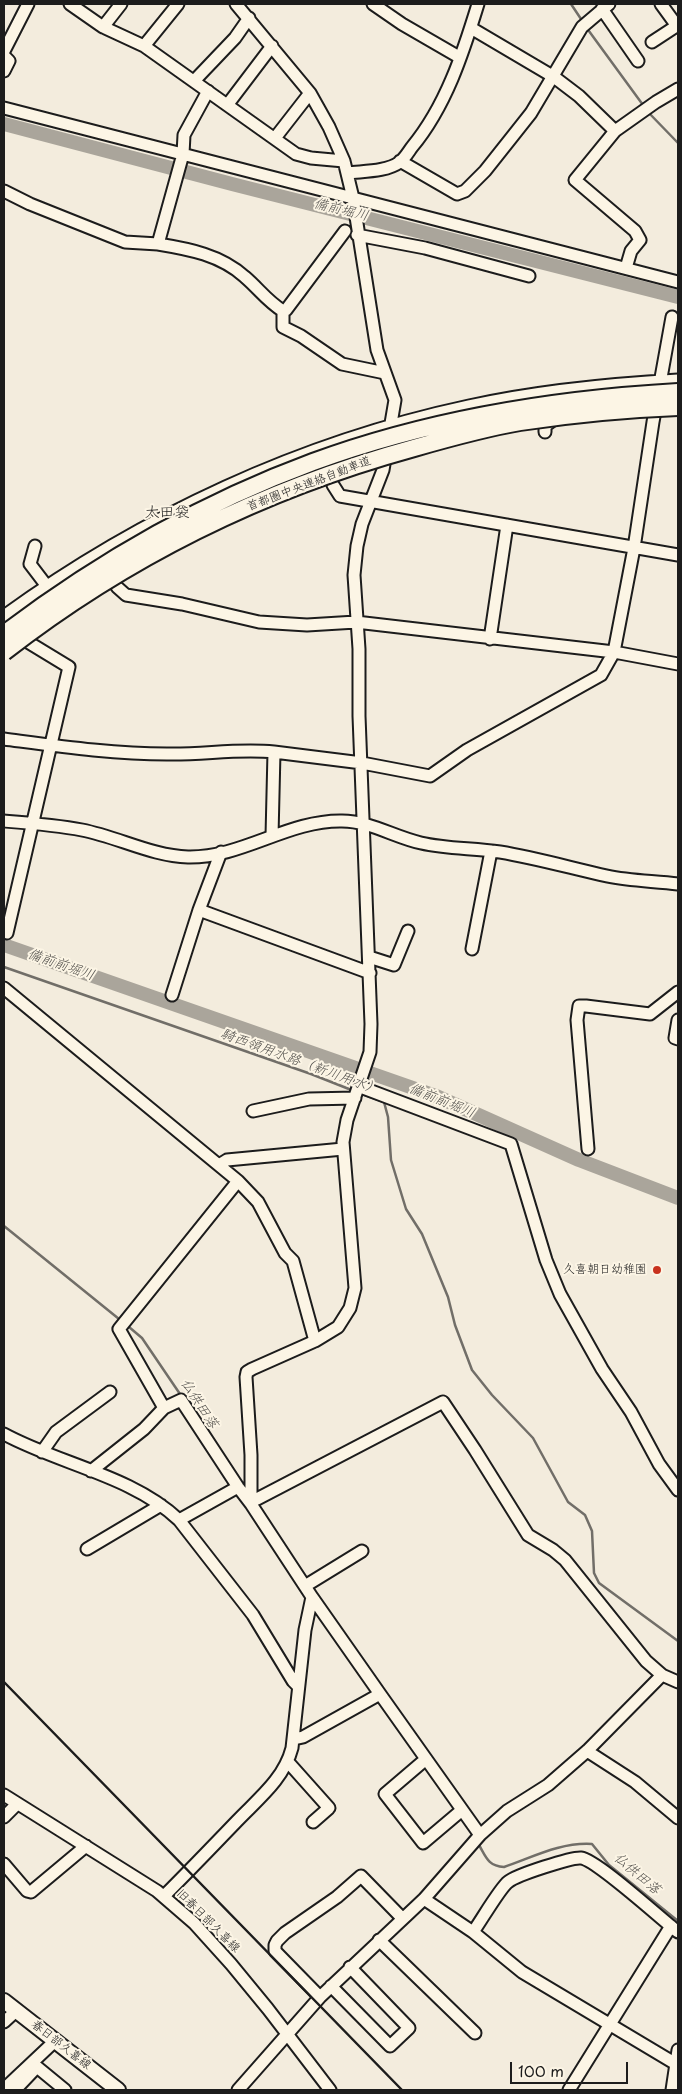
<!DOCTYPE html>
<html>
<head>
<meta charset="utf-8">
<style>
	body { margin:0 }
	#map { position:relative; width:682px; height:2094px; overflow:hidden; background:#f3ecdd; font-family:"Playpen Sans",sans-serif }
	canvas { display:block }
	.frame { position:absolute; inset:0; border:5px solid #1c1c1c; pointer-events:none }
	.scale { position:absolute; left:510px; top:2062px; width:118px; height:22px; box-sizing:border-box; border:2px solid #1c1c1c; border-top:0; padding-left:6px; font-size:15px; line-height:18px; white-space:nowrap; color:#1c1c1c; -webkit-text-stroke:4px #fcf5e5; paint-order:stroke }
</style>
</head>
<body>
<div id="map">
<canvas width="682" height="2094"></canvas>
<div class="frame"></div>
<div class="scale">100 m</div>
</div>
<script>
const ctx = document.querySelector('canvas').getContext('2d');
ctx.lineJoin = 'round';
function strokePath(path, color, width, dash) { ctx.strokeStyle = color; ctx.lineWidth = width; ctx.lineCap = dash ? 'butt' : 'round'; ctx.setLineDash(dash || []); ctx.stroke(path); }
function label(font, color, halo, rows, align = 'center') {
  ctx.font = font + ' "Playpen Sans","Klee One",sans-serif'; ctx.lineWidth = 4; ctx.setLineDash([]); ctx.textBaseline = 'middle'; ctx.strokeStyle = halo; ctx.fillStyle = color; for (const [text, x, y, turn = 0] of rows) {
    ctx.save(); ctx.translate(x, y); ctx.rotate((+turn || 0) * Math.PI / 180); ctx.textAlign = isNaN(turn) ? turn : align; if (halo) ctx.strokeText(text, 0, 0); ctx.fillText(text, 0, 0); ctx.restore();
  }
}
const stream = new Path2D(`
	M 571,4 L 583,22
	M 586,27 L 643,105
	M 648,112 L 678,143
	M 4,967 L 311,1074 L 354,1091
	M 359,1093 L 384,1102 L 388,1117 L 391,1160 L 406,1209 L 422,1234 L 448,1297 L 455,1325 L 472,1370 L 492,1395 L 533,1438 L 568,1502 L 585,1515 L 592,1531 L 594,1573 L 599,1583 L 678,1641
	M 4,1226 L 119,1319
	M 129,1327 L 142,1338 L 182,1397
	M 479,1845 C 486,1857 488,1866 504,1867 C 533,1857 561,1842 592,1844 L 609,1865 L 678,1921`);
const river = new Path2D(`
	M 4,124 L 232,184 L 678,297
	M 4,945 L 436,1096 L 579,1160 L 678,1198`);
const minor = new Path2D(`
	M 70,4 L 103,27 L 144,46 L 296,154 L 311,158 L 344,161
	M 373,4 L 402,24 L 459,57
	M 661,4 L 677,26
	M 602,9 L 638,61
	M 103,27 L 121,4
	M 471,28 L 554,77 L 579,96 L 615,131
	M 652,42 L 678,25
	M 144,46 L 178,4
	M 4,51 L 28,4
	M 4,56 L 9,61 L 4,71
	M 194,81 L 235,38 L 249,18
	M 208,91 L 184,135 L 183,154 L 158,244 C 189,249 221,255 245,277 C 259,289 267,301 283,311
	M 228,104 L 272,46
	M 4,108 L 678,282
	M 275,138 L 310,93
	M 400,161 L 457,194 L 465,191 L 485,171 L 512,137 L 531,113 L 582,27 L 609,4
	M 348,173 C 364,171 386,172 400,162 C 405,158 409,151 412,147 C 446,106 463,53 478,4
	M 4,191 L 30,204 L 125,242 L 158,244
	M 345,231 L 286,310 L 283,311 L 283,327 L 301,336 L 342,364 L 385,373
	M 357,235 L 425,248 L 529,276
	M 626,268 L 631,251 L 640,240 L 635,231 L 575,180 L 615,131 L 656,102 L 678,89
	M 545,432 L 545,426 L 557,417
	M 333,485 L 340,496 L 678,555
	M 35,546 L 30,564 L 46,585
	M 117,587 L 126,595 L 182,604 L 259,622 L 307,625 L 356,622 L 614,652 L 678,664
	M 4,616 C 142,516 301,442 469,406 C 537,391 608,384 678,380
	M 490,639 L 507,525
	M 4,739 C 58,746 113,754 167,754 C 203,755 238,748 274,752
	M 4,821 C 30,823 57,825 82,830 C 118,837 152,856 188,857 C 242,858 288,820 342,821 C 370,821 394,837 421,843 C 447,849 474,848 500,852 C 536,858 571,868 607,876 C 630,881 655,881 678,884
	M 272,836 L 274,752 L 362,763 L 430,776 L 467,750 L 601,675 L 614,652 L 634,548 L 653,422 L 672,317
	M 199,910 L 370,973
	M 7,933 L 69,667 L 18,636
	M 472,949 L 491,851
	M 369,957 L 394,965 L 408,931
	M 4,988 L 238,1181
	M 172,995 L 199,910 L 221,852
	M 678,1020 L 675,1038 L 678,1039
	M 358,1086 L 511,1144 L 546,1260 L 560,1294 L 602,1369 L 631,1412 L 659,1464 L 678,1490
	M 253,1111 L 309,1099 L 355,1098
	M 588,1149 L 577,1020 L 579,1006 L 586,1006 L 650,1014 L 678,992
	M 219,1165 L 227,1160 L 343,1149
	M 164,1408 L 119,1329 L 238,1181 L 258,1202 L 285,1253 L 293,1261 L 315,1341
	M 4,1434 C 59,1464 133,1476 179,1520 L 253,1615 L 293,1681 L 298,1686
	M 42,1452 L 56,1432 L 110,1392
	M 91,1471 L 144,1429 L 164,1408 L 181,1400 L 238,1487 L 251,1504
	M 252,1499 L 257,1499 L 443,1402 L 475,1450 L 528,1535 L 553,1550 L 565,1560 L 646,1661 L 662,1675 L 678,1682
	M 179,1520 L 238,1487
	M 87,1549 L 161,1505
	M 305,1586 L 362,1551
	M 312,1597 L 380,1694
	M 294,1739 L 303,1737 L 380,1694 L 480,1835
	M 587,1751 L 635,1782 L 678,1818
	M 426,1759 L 385,1794 L 423,1843 L 462,1810
	M 288,1762 L 329,1808 L 313,1822
	M 4,1795 L 157,1891 L 194,1923 L 231,1964 L 268,2009 L 330,2090
	M 4,1817 L 17,1804
	M 4,1864 L 27,1891 L 31,1892 L 86,1846
	M 164,1896 C 189,1871 213,1846 237,1821 C 258,1799 284,1779 292,1748 L 305,1630 L 312,1597 L 251,1504 L 251,1455 L 246,1377 L 247,1372 L 252,1369 L 315,1341 L 338,1327 L 350,1308 L 355,1288 L 343,1142 L 347,1120 L 370,1052 L 371,1024 L 359,716 L 359,649 L 354,575 L 357,546 L 362,524 L 383,470 L 395,400 L 377,350 L 353,198 L 344,161 L 329,127 L 310,93 L 236,4
	M 424,1899 L 473,1932 L 522,1972 L 676,2064
	M 473,1932 C 481,1921 500,1888 508,1882 C 516,1875 572,1857 581,1858 C 597,1860 661,1919 678,1932
	M 379,1940 L 475,2033
	M 331,1986 L 390,2046 L 409,2028 L 350,1967
	M 320,1997 L 275,1951 L 275,1945 L 277,1941 L 285,1933 L 337,1897 L 361,1876 L 402,1918
	M 4,2022 L 16,2011
	M 37,2067 L 65,2090
	M 4,2089 L 55,2041
	M 15,2090 L 33,2071
	M 238,2090 L 320,1997 L 424,1899 L 480,1835 L 507,1811 L 548,1785 L 587,1751 L 662,1675
	M 569,2090 L 671,1926
	M 672,2090 L 678,2050`);
const major = new Path2D(`
	M 4,2001 L 118,2090`);
const rail = new Path2D(`
	M 4,1682 L 402,2090`);
const highwayBridge = new Path2D(`
	M 4,634 C 98,563 202,503 313,462 C 430,419 554,399 678,392
	M 4,652 C 126,557 265,489 414,448 C 449,438 484,428 520,422 C 573,414 625,409 678,407`);
const markers = [
	[657,1270,5,"#c8321e"]
];
const streetNames = [
	["首都圏中央連絡自動車道",309,484,-21],
	["旧春日部久喜線",208,1921,45],
	["春日部久喜線",61,2045,38]
];
const poiNames = [
	["久喜朝日幼稚園",647,1270]
];
const waterNames = [
	["備前堀川",341,210,14],
	["備前前堀川",61,965,19],
	["騎西領用水路（新川用水）",300,1062,20],
	["備前前堀川",442,1101,22],
	["仏供田落",199,1404,57],
	["仏供田落",637,1874,40]
];
const quarterNames = [
	["太田袋",167,513]
];
strokePath(stream, '#716e68', 2.5);
strokePath(river, '#aaa59b', 14);
strokePath(minor, '#1c1c1c', 15);
strokePath(major, '#1c1c1c', 18);
strokePath(minor, '#fcf5e5', 11);
strokePath(major, '#fcf5e5', 14);
strokePath(rail, '#1c1c1c', 2.5);
strokePath(highwayBridge, '#1c1c1c', 20, []);
strokePath(highwayBridge, '#fcf5e5', 16);
for (const [x, y, r, color] of markers) { const dot = new Path2D(); dot.arc(x, y, r, 0, 2 * Math.PI); ctx.fillStyle = color; ctx.fill(dot); strokePath(dot, '#fcf5e5', 2); }
label('12px', '#1c1c1c', '#fcf5e5', streetNames);
label('12px', '#1c1c1c', '#fcf5e5', poiNames, 'right');
label('italic 14px', '#55534f', '#fcf5e5', waterNames);
label('15px', '#1c1c1c', '#fcf5e5', quarterNames);
</script>
</body>
</html>
